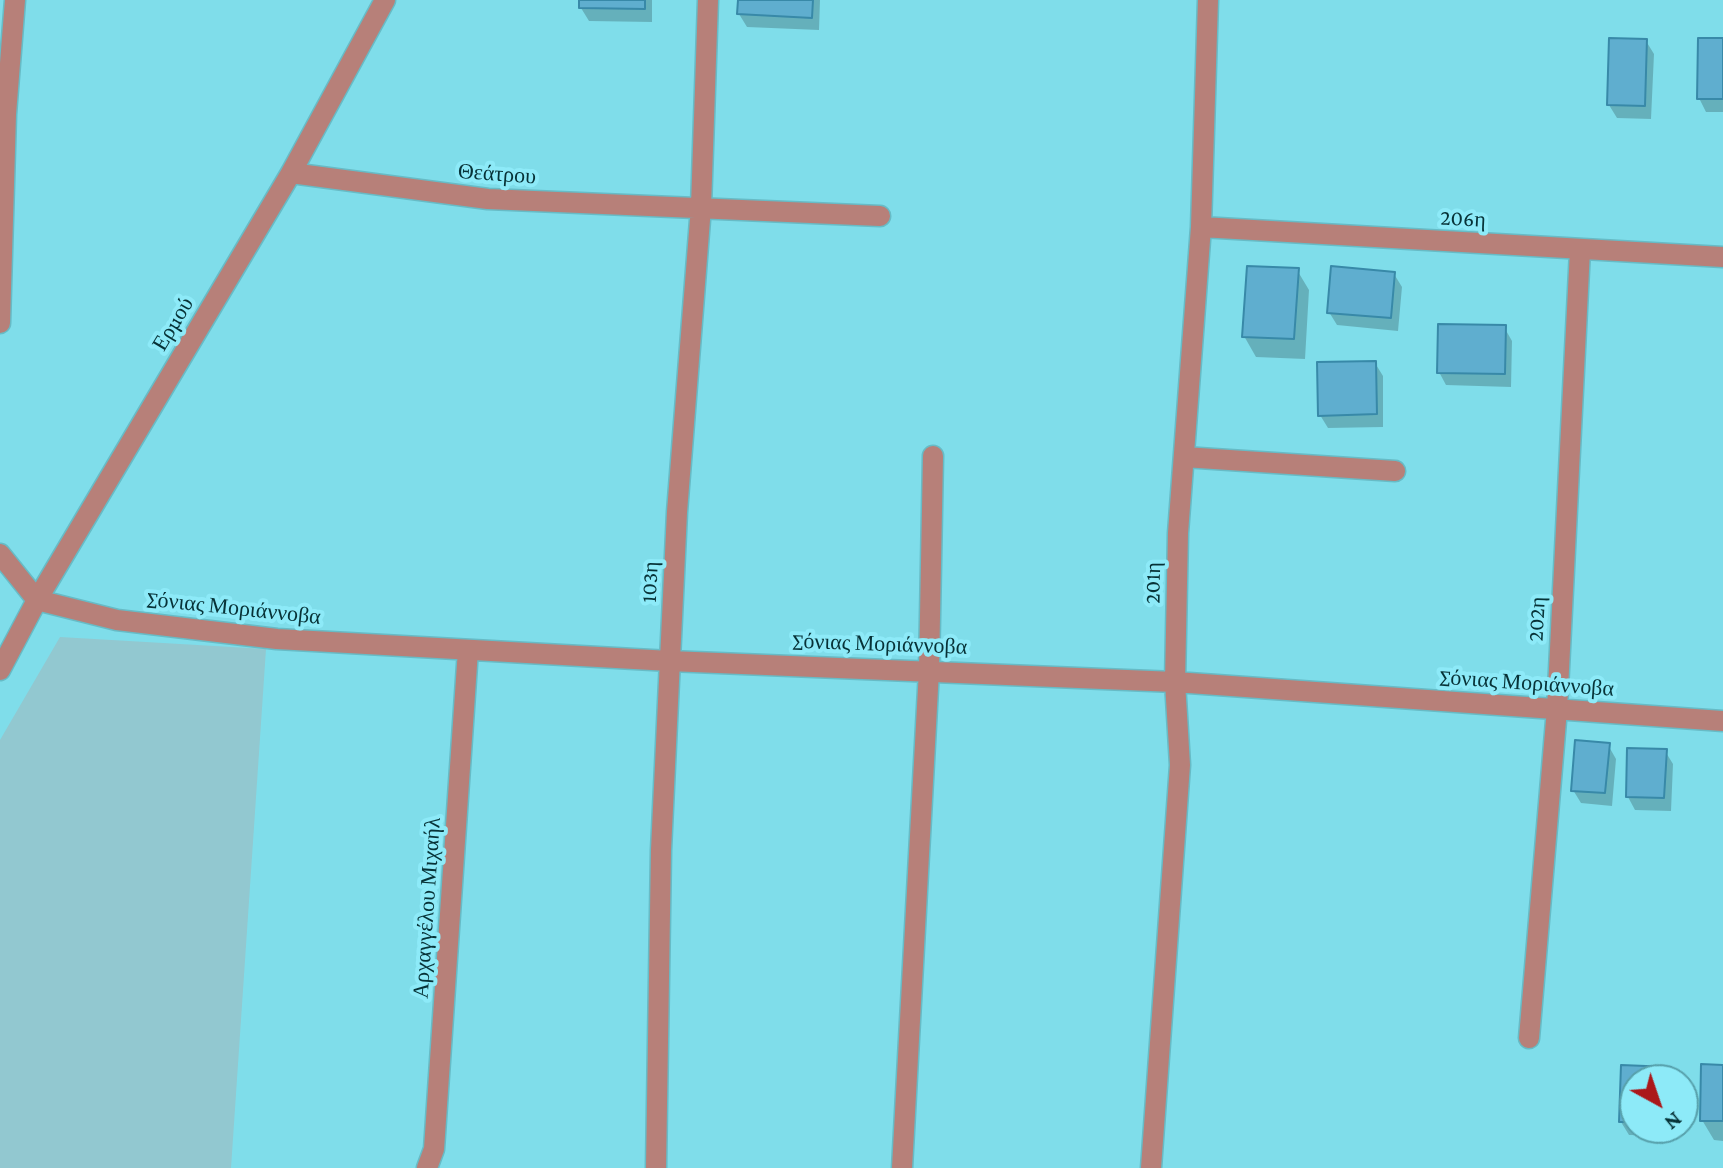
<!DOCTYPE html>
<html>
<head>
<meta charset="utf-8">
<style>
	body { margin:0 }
	#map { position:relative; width:1723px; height:1168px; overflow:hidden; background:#7fddea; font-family:"Crimson Pro",serif }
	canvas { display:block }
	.north { position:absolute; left:1619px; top:1064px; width:80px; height:80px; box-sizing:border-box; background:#8deaf8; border:2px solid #57a0ab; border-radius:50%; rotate:140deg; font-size:22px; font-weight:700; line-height:32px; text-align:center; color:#073237 }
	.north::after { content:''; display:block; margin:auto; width:28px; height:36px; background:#ab181a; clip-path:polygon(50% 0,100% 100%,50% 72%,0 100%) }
</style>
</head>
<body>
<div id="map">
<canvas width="1723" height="1168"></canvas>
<div class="north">N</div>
</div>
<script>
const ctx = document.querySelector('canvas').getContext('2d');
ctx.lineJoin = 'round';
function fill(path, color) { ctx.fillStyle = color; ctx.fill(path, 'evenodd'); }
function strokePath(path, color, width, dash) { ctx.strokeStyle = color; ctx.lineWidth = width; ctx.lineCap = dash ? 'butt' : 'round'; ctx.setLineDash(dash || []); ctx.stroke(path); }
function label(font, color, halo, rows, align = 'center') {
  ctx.font = font + ' "Crimson Pro",serif'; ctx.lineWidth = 8; ctx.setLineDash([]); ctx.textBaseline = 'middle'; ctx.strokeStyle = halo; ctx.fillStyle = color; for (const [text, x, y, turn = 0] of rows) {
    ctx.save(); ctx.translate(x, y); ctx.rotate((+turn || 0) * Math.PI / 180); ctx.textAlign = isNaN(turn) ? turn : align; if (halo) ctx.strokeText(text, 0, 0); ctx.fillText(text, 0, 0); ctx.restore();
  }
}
const green = new Path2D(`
	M 60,637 L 266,649 L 231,1168 L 0,1168 L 0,740 Z`);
const shadow = new Path2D(`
	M 581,0 L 652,0 L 652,22 L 589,21 L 581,8 Z
	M 740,0 L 820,0 L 819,30 L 747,27 L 739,14 Z
	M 1723,40 L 1723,112 L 1706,112 L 1699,98 Z
	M 1646,41 L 1654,54 L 1651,119 L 1617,118 L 1609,105 Z
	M 1297,270 L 1309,290 L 1305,359 L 1256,357 L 1244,336 Z
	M 1394,274 L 1402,287 L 1398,331 L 1337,325 L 1329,312 Z
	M 1504,327 L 1512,341 L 1511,387 L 1446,385 L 1439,372 Z
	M 1375,363 L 1383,376 L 1383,427 L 1328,428 L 1320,415 Z
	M 1608,745 L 1616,759 L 1612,806 L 1581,803 L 1573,790 Z
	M 1665,751 L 1673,764 L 1671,811 L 1635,810 L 1628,797 Z
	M 1623,1067 L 1670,1069 L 1676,1080 L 1635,1080 L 1635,1128 L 1676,1128 L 1675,1136 L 1629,1135 L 1621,1122 Z
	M 1723,1067 L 1723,1141 L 1714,1140 L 1702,1120 Z`);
const building = new Path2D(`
	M 579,0 L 645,0 L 645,9 L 579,8 Z
	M 738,0 L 813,0 L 812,18 L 737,14 Z
	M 1609,38 L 1647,39 L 1645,106 L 1607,105 Z
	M 1698,38 L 1723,38 L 1723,99 L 1697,99 Z
	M 1247,266 L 1299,268 L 1294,339 L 1242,337 Z
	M 1331,266 L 1395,272 L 1391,318 L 1327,313 Z
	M 1438,324 L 1506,325 L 1505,374 L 1437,373 Z
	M 1376,361 L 1377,414 L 1318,416 L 1317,362 Z
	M 1575,740 L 1610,743 L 1605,793 L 1571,791 Z
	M 1627,748 L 1667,749 L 1664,798 L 1626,797 Z
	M 1701,1064 L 1723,1065 L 1723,1121 L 1700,1121 Z
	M 1621,1065 L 1671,1067 L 1670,1080 L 1635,1080 L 1635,1122 L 1619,1122 Z`);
const minor = new Path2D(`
	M 291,173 L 488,199 L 880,216
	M 1201,227 L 1723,257
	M 0,323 L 6,114 L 15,0
	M 1184,457 L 1395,471
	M 0,554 L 37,600 L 117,620 L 277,639 L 670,661 L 1175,682 L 1723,721
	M 0,670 L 37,600 L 291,173 L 385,0
	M 1529,1038 L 1557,709 L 1580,250
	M 427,1168 L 434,1149 L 468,650
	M 656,1168 L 661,850 L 677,512 L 701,207 L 708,0
	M 902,1168 L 929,670 L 933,456
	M 1151,1168 L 1180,765 L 1175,682 L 1178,533 L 1201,227 L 1208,0`);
const streetNames = [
	["Θεάτρου",497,174,4],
	["206η",1463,219,3],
	["Ερμού",173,324,-59],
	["103η",650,582,-87],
	["201η",1153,583,-89],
	["Σόνιας Μοριάννοβα",234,608,6],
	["202η",1537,619,-87],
	["Σόνιας Μοριάννοβα",880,644,2],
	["Σόνιας Μοριάννοβα",1527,683,4],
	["Αρχαγγέλου Μιχαήλ",427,908,-86]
];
fill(green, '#92c8d0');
fill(shadow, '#0003');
fill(building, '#5faecf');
strokePath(building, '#3889a8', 2);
strokePath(minor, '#67bbc6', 23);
strokePath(minor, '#b78079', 20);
label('22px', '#073237', '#8deaf8', streetNames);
</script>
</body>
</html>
